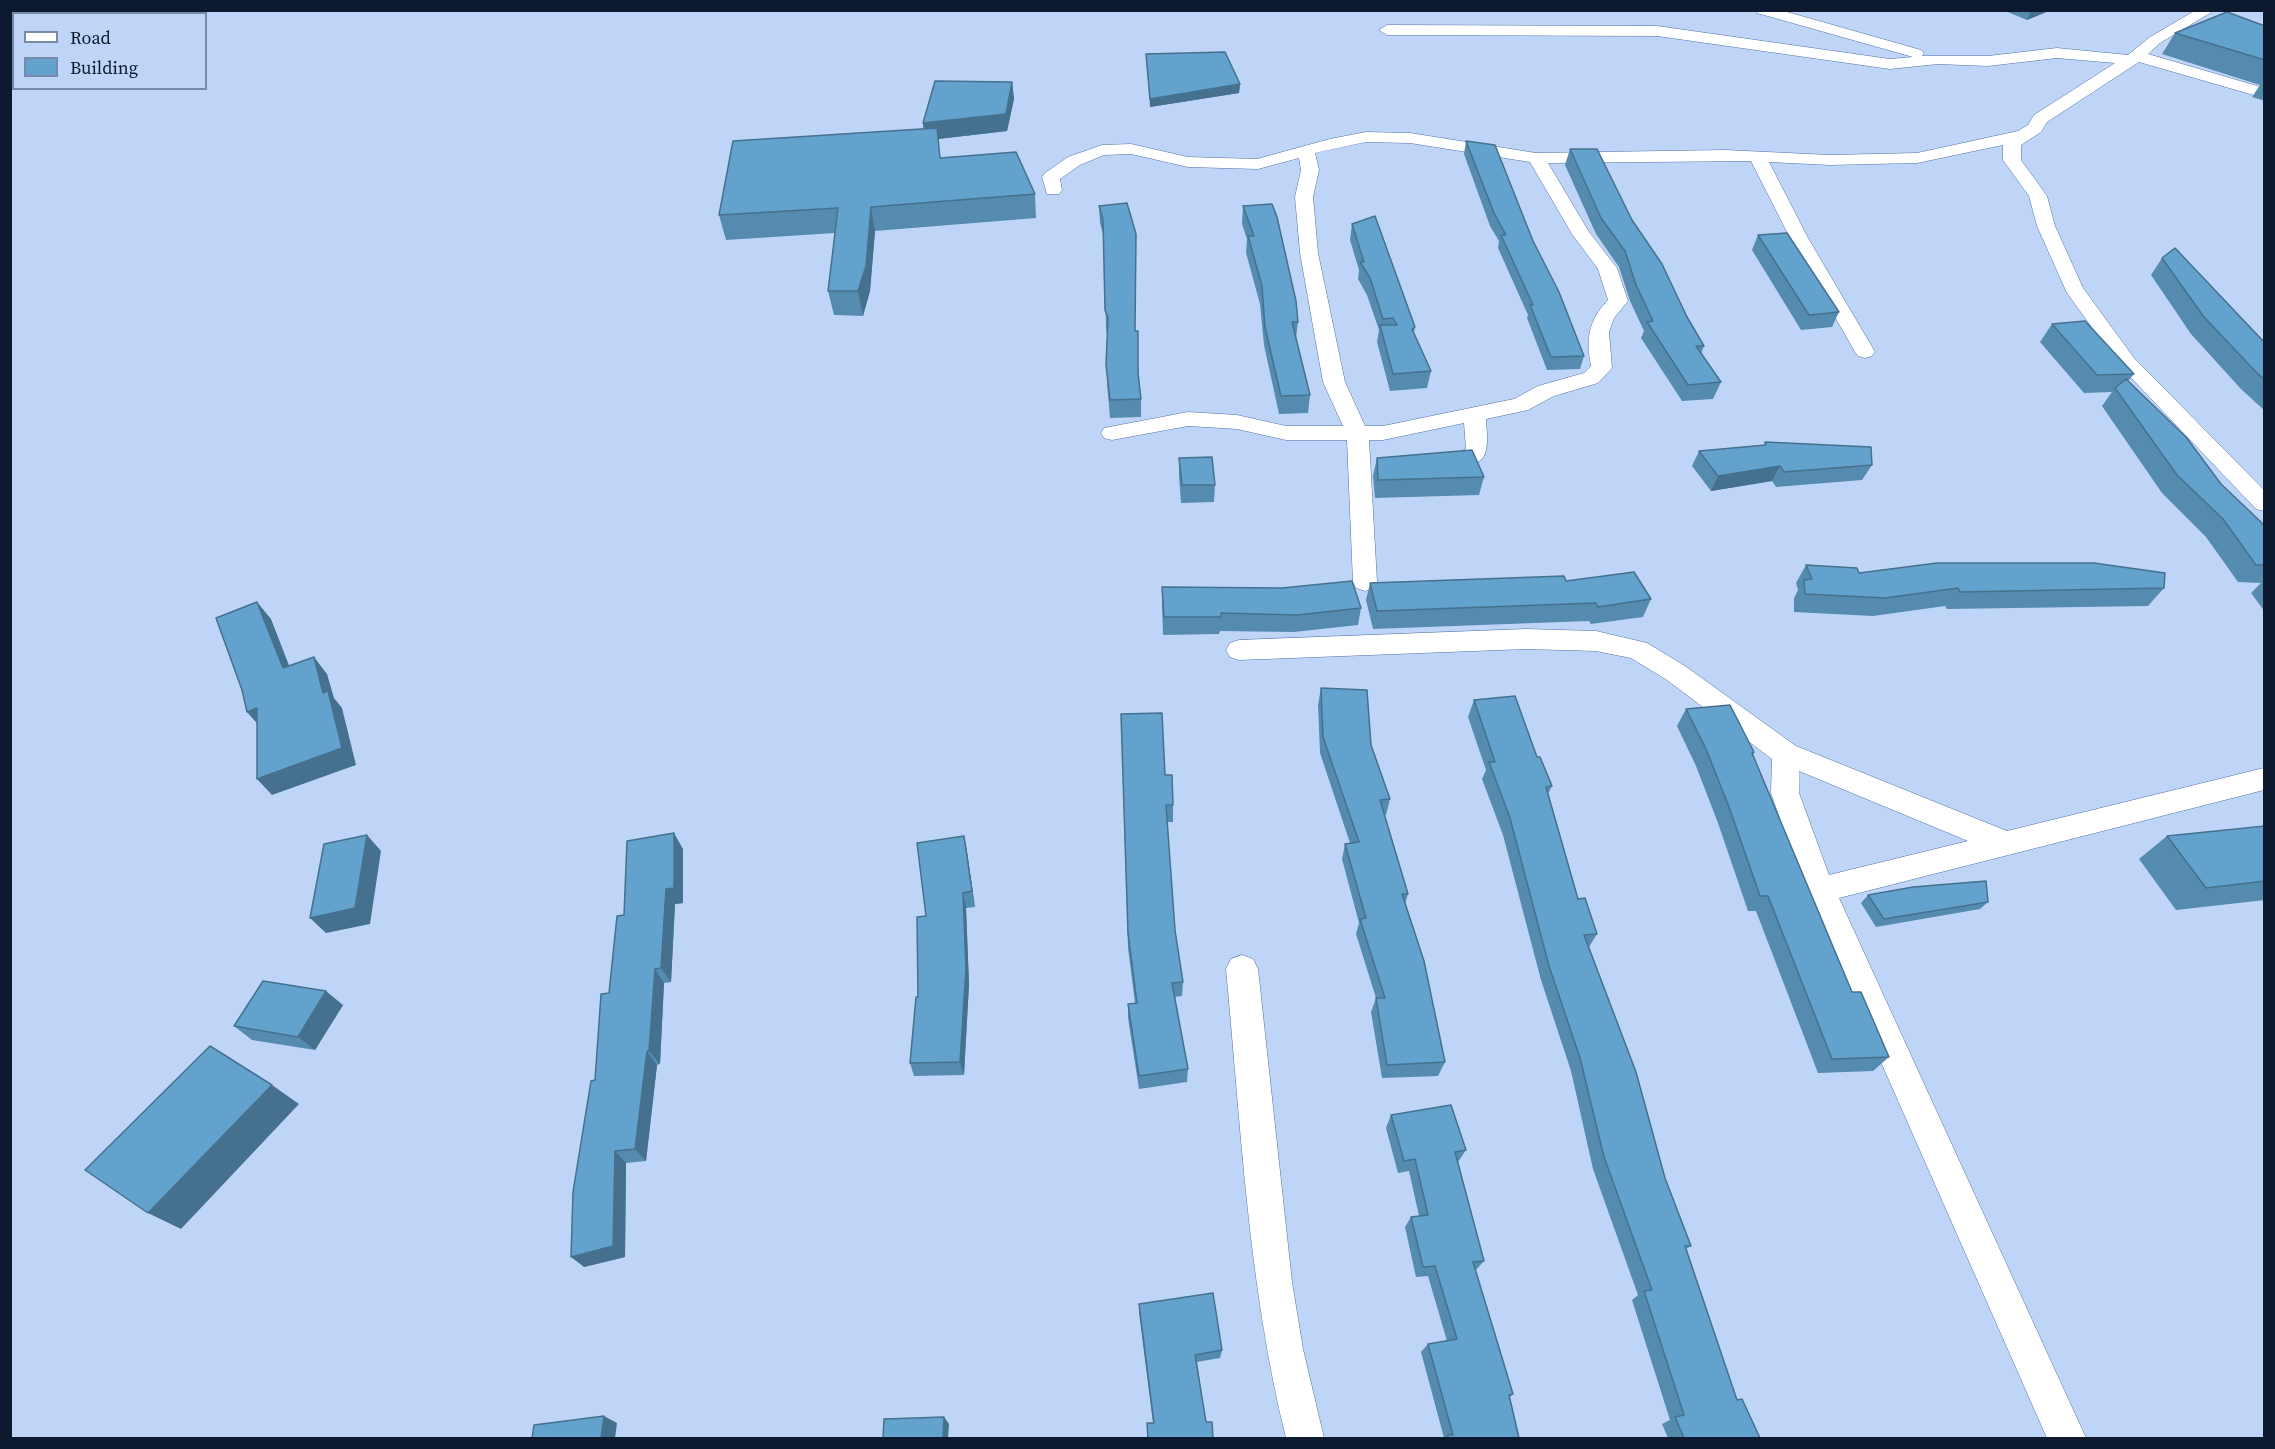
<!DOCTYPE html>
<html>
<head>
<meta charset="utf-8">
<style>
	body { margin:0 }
	#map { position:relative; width:2275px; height:1449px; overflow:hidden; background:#bfd5f8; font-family:"Source Serif 4",serif }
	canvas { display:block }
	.frame { position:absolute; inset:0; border:12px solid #0c192e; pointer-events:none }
	.legend { position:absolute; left:12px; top:12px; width:195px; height:78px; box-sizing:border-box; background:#bfd5f8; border:2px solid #778aa7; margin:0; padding:8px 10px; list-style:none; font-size:18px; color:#0c192e }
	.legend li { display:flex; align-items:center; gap:12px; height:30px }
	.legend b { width:30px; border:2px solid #778aa7 }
</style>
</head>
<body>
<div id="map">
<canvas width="2275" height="1449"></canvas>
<div class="frame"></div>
<ul class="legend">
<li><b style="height:8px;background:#fff"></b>Road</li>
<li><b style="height:16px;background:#63a2cc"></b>Building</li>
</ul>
</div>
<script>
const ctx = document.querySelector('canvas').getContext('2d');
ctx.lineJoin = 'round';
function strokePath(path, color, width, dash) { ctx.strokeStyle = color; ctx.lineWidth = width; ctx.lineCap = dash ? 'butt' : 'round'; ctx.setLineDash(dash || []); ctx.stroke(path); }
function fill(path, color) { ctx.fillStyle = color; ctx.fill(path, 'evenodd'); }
const street = new Path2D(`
	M 1755,10 L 1780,10 L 1921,50 L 1924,53 L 1922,56 L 1988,56 L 2057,48 L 2128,55 L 2150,37 L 2196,10 L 2215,10 L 2160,43 L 2148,54 L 2264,88 L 2264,98 L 2139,62 L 2047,122 L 2041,132 L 2021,145 L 2021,160 L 2047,196 L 2055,226 L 2083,288 L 2134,358 L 2264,490 L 2264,511 L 2256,509 L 2120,366 L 2067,293 L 2037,226 L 2029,196 L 2003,160 L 2003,145 L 1917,163 L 1830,165 L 1769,162 L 1808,238 L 1875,352 L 1872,356 L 1865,358 L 1858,356 L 1855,352 L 1790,238 L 1751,161 L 1548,163 L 1589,232 L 1617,268 L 1628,301 L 1614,318 L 1609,332 L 1612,368 L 1598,383 L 1554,396 L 1528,410 L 1486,419 C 1487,440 1493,471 1459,462 L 1456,457 L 1459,452 L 1466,449 L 1464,423 L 1383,440 L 1369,440 L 1377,582 L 1374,588 L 1365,591 L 1356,588 L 1353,582 L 1347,440 L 1286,440 L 1237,429 L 1188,426 L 1112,440 L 1104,438 L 1101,433 L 1104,428 L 1188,412 L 1237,415 L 1286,426 L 1343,426 L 1323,382 L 1300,253 L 1295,197 L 1301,170 L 1299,158 L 1258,169 L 1188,167 L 1131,154 L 1104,155 L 1080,165 L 1060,179 L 1062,190 L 1059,194 L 1047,194 L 1042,177 L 1045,173 L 1068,157 L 1102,145 L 1131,144 L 1188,157 L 1257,159 L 1330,139 L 1366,132 L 1410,133 L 1536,153 L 1725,150 L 1830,155 L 1917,153 L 2018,131 L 2028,125 L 2034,115 L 2115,63 L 2057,58 L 1988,66 L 1938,64 L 1890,69 L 1657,36 L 1387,35 L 1379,30 L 1387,25 L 1657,26 L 1890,59 L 1913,57 L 1757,13 ZM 1366,142 L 1410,143 L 1530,162 L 1572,234 L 1598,269 L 1608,300 C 1588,321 1586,339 1591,366 L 1584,373 L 1538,386 L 1514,399 L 1383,426 L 1365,426 L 1345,382 L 1318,253 L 1313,197 L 1319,170 L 1315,153 Z
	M 1526,629 L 1596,631 L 1647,643 L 1685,666 L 1796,746 L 2007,831 L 2264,768 L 2264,790 L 1839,898 L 2086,1438 L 2047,1438 L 1805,890 L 1771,793 L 1772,759 L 1667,680 L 1631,658 L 1596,651 L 1526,649 L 1239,660 L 1230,657 L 1226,650 L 1230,643 L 1239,640 ZM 1799,771 L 1968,841 L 1829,875 L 1799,793 Z
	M 1242,955 L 1253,959 L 1258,969 L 1292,1282 L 1303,1349 L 1324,1438 L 1286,1438 C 1248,1285 1241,1126 1226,969 L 1231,959 Z`);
const wall = new Path2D(`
	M 2003,10 L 2051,10 L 2027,20 Z
	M 2265,26 L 2265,101 L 2252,97 L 2260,85 L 2162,54 L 2175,33 Z
	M 1146,54 L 1240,84 L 1239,93 L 1150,107 Z
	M 1012,82 L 1014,99 L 1007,131 L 938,139 L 940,158 L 1035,194 L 1036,218 L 875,231 L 870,291 L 863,316 L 834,315 L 828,291 L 835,233 L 726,240 L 719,215 L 924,129 L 923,123 Z
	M 1466,141 L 1533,241 L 1584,356 L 1580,369 L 1547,370 L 1527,318 L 1528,315 L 1498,248 L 1499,241 L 1490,226 L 1464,154 Z
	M 1570,149 L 1632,220 L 1704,346 L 1701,354 L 1721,382 L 1713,399 L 1682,401 L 1641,338 L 1644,331 L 1630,301 L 1619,267 L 1596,234 L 1565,165 Z
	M 1099,206 L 1135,331 L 1141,399 L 1141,417 L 1110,418 L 1107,383 L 1107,333 L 1106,328 L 1104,238 L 1100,223 Z
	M 1243,206 L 1298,322 L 1296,338 L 1310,395 L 1308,413 L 1279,414 L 1264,345 L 1260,304 L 1246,253 L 1247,239 L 1242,224 Z
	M 1352,224 L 1415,327 L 1414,333 L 1431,371 L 1427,388 L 1390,391 L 1377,342 L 1379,330 L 1367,295 L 1358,279 L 1359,270 L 1350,240 Z
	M 1758,235 L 1839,312 L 1832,327 L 1801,330 L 1752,250 Z
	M 2162,258 L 2265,343 L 2265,411 L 2241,389 L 2191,334 L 2151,275 Z
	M 2052,324 L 2134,374 L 2128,381 L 2221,484 L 2265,527 L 2265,612 L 2251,593 L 2261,583 L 2238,582 L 2206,537 L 2162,493 L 2102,406 L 2112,392 L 2084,393 L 2040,342 Z
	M 1765,442 L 1872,465 L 1862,480 L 1776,487 L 1772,481 L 1711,491 L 1692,466 L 1699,451 L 1764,445 Z
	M 1179,458 L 1215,485 L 1214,502 L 1181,503 L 1179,476 Z
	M 1377,458 L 1484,477 L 1479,495 L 1375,498 L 1373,476 Z
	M 1806,565 L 1859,573 L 2164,588 L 2148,606 L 1947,609 L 1945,606 L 1873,616 L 1794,612 L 1794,598 L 1798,590 L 1796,583 Z
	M 1566,581 L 1651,599 L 1643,617 L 1591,624 L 1589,621 L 1373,629 L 1366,600 L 1370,583 Z
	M 1162,587 L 1361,608 L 1358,625 L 1294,632 L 1220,631 L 1219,634 L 1163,635 L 1162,604 Z
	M 1321,688 L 1371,745 L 1390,799 L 1386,815 L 1384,815 L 1408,894 L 1405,904 L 1445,1062 L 1438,1076 L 1382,1078 L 1371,1012 L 1376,998 L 1356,934 L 1359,923 L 1342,859 L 1345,844 L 1350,843 L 1320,753 L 1318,705 Z
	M 1474,700 L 1537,757 L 1552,786 L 1548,794 L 1578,899 L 1597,934 L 1589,947 L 1665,1178 L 1691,1246 L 1686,1249 L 1737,1400 L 1760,1438 L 1668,1438 L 1662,1424 L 1670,1420 L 1632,1300 L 1638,1295 L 1593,1169 L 1571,1071 L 1541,980 L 1503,835 L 1482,779 L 1486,770 L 1468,717 Z
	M 1686,709 L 1754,752 L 1753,755 L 1852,992 L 1889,1057 L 1873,1071 L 1818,1073 L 1756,911 L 1748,911 L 1718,823 L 1696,766 L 1677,726 Z
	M 1121,714 L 1165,775 L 1173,805 L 1173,822 L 1167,822 L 1175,930 L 1183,982 L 1182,996 L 1175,997 L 1188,1069 L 1187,1082 L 1139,1089 L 1128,1018 L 1128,1004 L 1135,1003 L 1128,948 Z
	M 2265,826 L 2265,900 L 2176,910 L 2139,859 L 2167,836 Z
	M 964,836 L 967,852 L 975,907 L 966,908 L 969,984 L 964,1075 L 914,1076 L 910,1063 L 918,997 L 926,916 Z
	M 683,849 L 683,903 L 675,904 L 671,982 L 664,983 L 660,1064 L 657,1065 L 646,1161 L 626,1163 L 625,1257 L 584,1267 L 595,1080 L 609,993 L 624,915 Z
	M 1868,895 L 1988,902 L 1980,909 L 1876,927 L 1861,903 Z
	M 343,1005 L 315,1050 L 252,1040 L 234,1026 Z
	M 1391,1115 L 1466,1150 L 1458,1162 L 1484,1261 L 1475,1271 L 1513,1394 L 1510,1397 L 1519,1438 L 1444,1438 L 1421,1352 L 1428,1344 L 1447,1341 L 1428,1276 L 1416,1277 L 1405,1227 L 1411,1217 L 1419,1216 L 1409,1171 L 1398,1173 L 1386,1128 Z
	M 1139,1304 L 1222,1350 L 1220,1358 L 1197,1362 L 1206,1422 L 1213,1438 L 1147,1438 L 1147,1423 L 1153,1423 L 1139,1313 Z`);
const shadedWall = new Path2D(`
	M 2031,10 L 2051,10 L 2027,20 Z
	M 1012,82 L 1014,99 L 1007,131 L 938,139 L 943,182 L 925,140 L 923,123 Z
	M 1240,84 L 1239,93 L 1150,107 L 1150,99 Z
	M 871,207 L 875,231 L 870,291 L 863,316 L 858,291 Z
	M 1780,466 L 1772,481 L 1711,491 L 1718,476 Z
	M 257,602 L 271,619 L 297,686 L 283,668 Z
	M 314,657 L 327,674 L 334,698 L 342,708 L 356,765 L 272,795 L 257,779 Z
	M 257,708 L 262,729 L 247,712 Z
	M 674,833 L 683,849 L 683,903 L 675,904 L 671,982 L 661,968 L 666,889 Z
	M 367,835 L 381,851 L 370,924 L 326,933 L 310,918 Z
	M 964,836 L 967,852 L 975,907 L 972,891 Z
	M 963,893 L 966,908 L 969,984 L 964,1075 L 960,1062 Z
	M 655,969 L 664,983 L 660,1064 L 649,1051 Z
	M 326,991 L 343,1005 L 315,1050 L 298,1037 Z
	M 647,1051 L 657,1065 L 646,1161 L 635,1149 Z
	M 272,1085 L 299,1104 L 181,1229 L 148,1213 Z
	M 615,1151 L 626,1163 L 625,1257 L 584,1267 L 571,1257 Z
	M 604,1416 L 617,1423 L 615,1438 L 601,1438 Z
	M 944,1417 L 949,1424 L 948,1438 L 943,1438 Z`);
const building = new Path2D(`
	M 2227,12 L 2265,26 L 2265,60 L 2175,33 Z
	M 1225,52 L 1240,84 L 1150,99 L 1146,54 Z
	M 935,81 L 1012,82 L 1006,114 L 923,123 Z
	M 937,128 L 940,158 L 1016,152 L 1035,194 L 871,207 L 866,266 L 858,291 L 828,291 L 838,208 L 719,215 L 733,141 Z
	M 1466,141 L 1495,145 L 1533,241 L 1559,292 L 1584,356 L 1551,357 L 1530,305 L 1533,305 L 1501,235 L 1506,235 L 1494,213 Z
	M 1570,149 L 1597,149 L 1632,220 L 1662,264 L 1687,317 L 1704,346 L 1696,346 L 1721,382 L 1688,385 L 1647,322 L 1653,321 L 1636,285 L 1625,251 L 1601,218 Z
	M 1127,203 L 1136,234 L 1135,331 L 1138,331 L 1138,373 L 1141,399 L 1110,400 L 1106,365 L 1108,318 L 1105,310 L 1103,220 L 1099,206 Z
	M 1272,204 L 1277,217 L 1296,301 L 1298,322 L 1292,322 L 1310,395 L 1281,396 L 1265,327 L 1262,286 L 1248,236 L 1254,236 L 1243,206 Z
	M 1375,216 L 1415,327 L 1412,329 L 1431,371 L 1393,374 L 1380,325 L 1397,325 L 1393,318 L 1383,319 L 1370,278 L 1360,262 L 1364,262 L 1352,224 Z
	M 1787,233 L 1839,312 L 1809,315 L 1758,235 Z
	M 2175,248 L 2265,343 L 2265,380 L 2256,372 L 2204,317 L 2162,258 Z
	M 2085,321 L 2134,374 L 2097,375 L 2052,324 Z
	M 2126,379 L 2186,437 L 2221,484 L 2261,522 L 2265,527 L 2265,565 L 2256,565 L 2223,519 L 2177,475 L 2115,388 Z
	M 1765,442 L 1871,447 L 1872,465 L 1784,472 L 1780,466 L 1718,476 L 1699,451 L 1766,445 Z
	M 1472,450 L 1484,477 L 1378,480 L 1377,458 Z
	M 1212,457 L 1215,485 L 1182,485 L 1179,458 Z
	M 1937,563 L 2094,563 L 2165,573 L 2164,588 L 1960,592 L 1958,588 L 1885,598 L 1805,594 L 1804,580 L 1812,579 L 1806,565 L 1857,568 L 1859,573 Z
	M 1634,572 L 1651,599 L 1598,607 L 1596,603 L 1377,611 L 1370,583 L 1564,576 L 1566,581 Z
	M 1352,581 L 1361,608 L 1297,615 L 1221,613 L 1221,617 L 1164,617 L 1162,587 L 1282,588 Z
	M 257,602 L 283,668 L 314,657 L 323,693 L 328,691 L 342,748 L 257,779 L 257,708 L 247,712 L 242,690 L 216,618 Z
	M 1321,688 L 1367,690 L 1371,745 L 1390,799 L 1380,800 L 1408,894 L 1402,894 L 1424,961 L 1445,1062 L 1387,1065 L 1376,998 L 1385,998 L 1360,919 L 1366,918 L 1345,844 L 1359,842 L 1323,737 Z
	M 1515,696 L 1537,757 L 1540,757 L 1552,786 L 1546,787 L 1578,899 L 1585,898 L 1597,934 L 1584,935 L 1636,1072 L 1665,1178 L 1691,1246 L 1685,1246 L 1737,1400 L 1742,1399 L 1760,1438 L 1684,1438 L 1675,1417 L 1684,1415 L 1644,1291 L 1652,1290 L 1604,1157 L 1580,1058 L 1549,966 L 1510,818 L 1489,762 L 1495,762 L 1474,700 Z
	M 1730,705 L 1754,752 L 1752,753 L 1852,992 L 1861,992 L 1889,1057 L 1832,1059 L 1768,896 L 1760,896 L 1729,807 L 1706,749 L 1686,709 Z
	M 1162,713 L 1165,775 L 1172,775 L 1173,805 L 1166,805 L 1175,930 L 1183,982 L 1172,983 L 1188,1069 L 1139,1076 L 1128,1004 L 1137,1003 L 1128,933 L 1121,714 Z
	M 2265,826 L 2265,881 L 2206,888 L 2167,836 Z
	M 674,833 L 674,888 L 666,889 L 661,968 L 655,969 L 649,1051 L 647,1051 L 635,1149 L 615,1151 L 613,1246 L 571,1257 L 573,1192 L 591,1081 L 595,1080 L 601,994 L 609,993 L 617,916 L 624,915 L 627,841 Z
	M 367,835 L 355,908 L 310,918 L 324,844 Z
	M 964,836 L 972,891 L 963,893 L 966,969 L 960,1062 L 910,1063 L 916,997 L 918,997 L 917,917 L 926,916 L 917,843 Z
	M 1986,881 L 1988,902 L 1884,919 L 1868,895 L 1913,887 Z
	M 263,981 L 326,991 L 298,1037 L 234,1026 Z
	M 210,1046 L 272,1085 L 148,1213 L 85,1170 Z
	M 1451,1105 L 1466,1150 L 1455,1152 L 1484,1261 L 1473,1262 L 1513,1394 L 1509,1395 L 1519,1438 L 1448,1438 L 1448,1435 L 1453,1435 L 1428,1344 L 1457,1339 L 1435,1266 L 1423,1267 L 1411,1217 L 1428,1215 L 1415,1159 L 1404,1161 L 1391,1115 Z
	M 1213,1293 L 1222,1350 L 1195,1355 L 1206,1422 L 1212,1422 L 1213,1438 L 1148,1438 L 1147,1423 L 1154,1423 L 1139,1304 Z
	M 604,1416 L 601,1438 L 532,1438 L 534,1425 Z
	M 944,1417 L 943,1438 L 883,1438 L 884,1419 Z`);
strokePath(street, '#5071a5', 1);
fill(street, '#fff');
fill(wall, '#558baf');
fill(shadedWall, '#45718f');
fill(building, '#63a2cc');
strokePath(building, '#45718f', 1.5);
</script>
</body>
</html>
